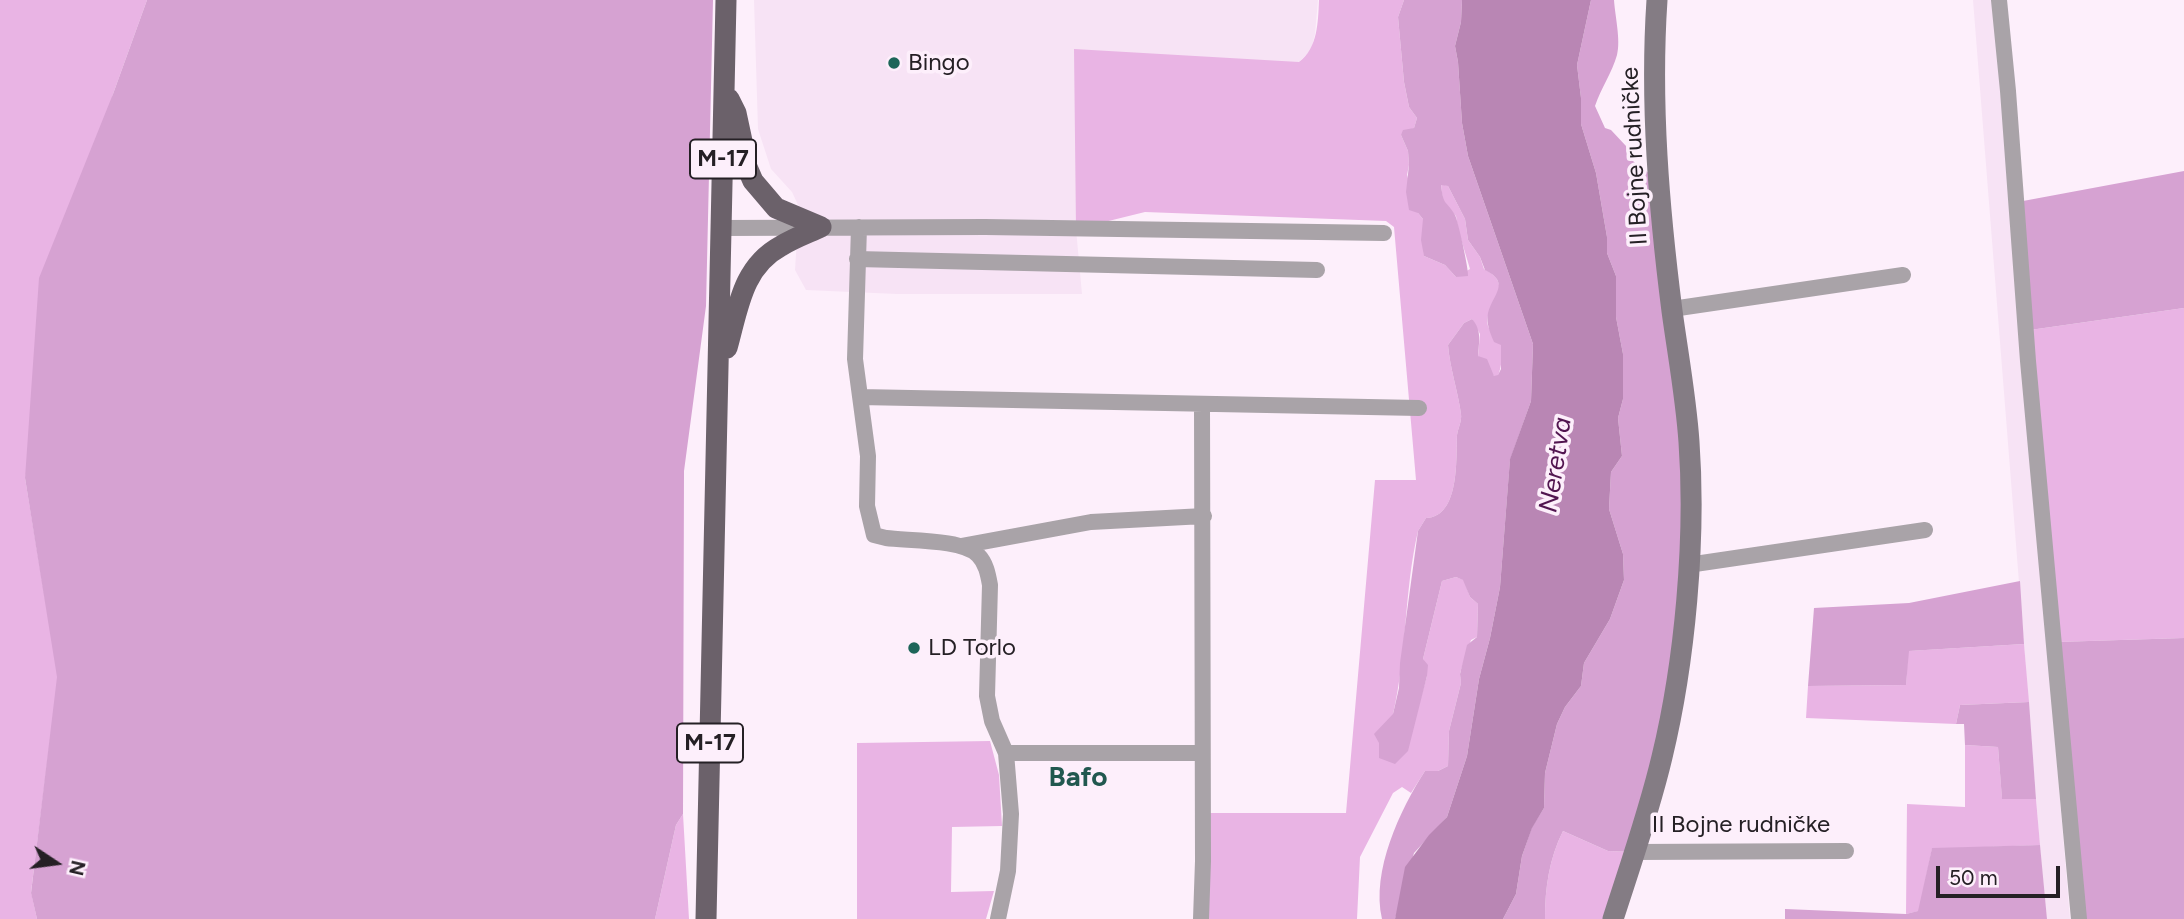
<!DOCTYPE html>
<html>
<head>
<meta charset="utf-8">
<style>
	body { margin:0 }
	#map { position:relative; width:2184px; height:919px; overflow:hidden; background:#fdeffb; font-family:Figtree,sans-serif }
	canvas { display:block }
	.north { position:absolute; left:21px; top:828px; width:70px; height:70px; -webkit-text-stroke:5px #fdeffb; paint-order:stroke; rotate:103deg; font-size:19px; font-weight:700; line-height:28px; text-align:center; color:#252025 }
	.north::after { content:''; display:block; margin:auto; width:24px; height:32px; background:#252025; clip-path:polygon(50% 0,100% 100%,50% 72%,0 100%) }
	.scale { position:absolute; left:1936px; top:866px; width:124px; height:32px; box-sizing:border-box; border:4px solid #252025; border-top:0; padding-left:9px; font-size:21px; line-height:24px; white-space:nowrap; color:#252025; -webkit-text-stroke:5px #fdeffb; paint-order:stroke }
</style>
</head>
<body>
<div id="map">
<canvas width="2184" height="919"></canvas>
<div class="north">N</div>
<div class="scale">50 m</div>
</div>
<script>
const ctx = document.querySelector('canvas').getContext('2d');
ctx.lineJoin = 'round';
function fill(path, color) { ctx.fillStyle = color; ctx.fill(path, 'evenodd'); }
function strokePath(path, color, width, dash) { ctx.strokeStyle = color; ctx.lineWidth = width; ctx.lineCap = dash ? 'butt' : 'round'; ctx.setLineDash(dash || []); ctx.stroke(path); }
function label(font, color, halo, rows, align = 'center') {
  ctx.font = font + ' Figtree,sans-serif'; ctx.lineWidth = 7; ctx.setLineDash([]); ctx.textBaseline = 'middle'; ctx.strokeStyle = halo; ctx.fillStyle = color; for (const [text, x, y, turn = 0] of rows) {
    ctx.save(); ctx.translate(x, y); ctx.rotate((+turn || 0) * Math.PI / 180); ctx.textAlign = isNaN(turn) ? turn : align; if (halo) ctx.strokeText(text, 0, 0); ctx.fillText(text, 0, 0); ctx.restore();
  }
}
const built = new Path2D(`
	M 754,0 L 1318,0 L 1315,34 L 1311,50 L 1299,62 L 1076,229 L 1082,294 L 897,294 L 806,290 L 795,270 L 799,207 L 792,192 L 771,169 L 758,129 Z
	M 1973,0 L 1993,0 L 2070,919 L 2047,919 L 2041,861 Z`);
const green = new Path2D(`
	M 0,0 L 147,0 L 113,94 L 25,478 L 58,677 L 31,892 L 37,919 L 0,919 Z
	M 1319,0 L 1404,0 L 1398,17 L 1404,82 L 1409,107 L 1417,118 L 1414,128 L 1401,135 L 1408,151 L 1409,165 L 1407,175 L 1418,213 L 1423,219 L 1424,256 L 1445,265 L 1456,277 L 1470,269 L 1458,229 L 1456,216 L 1443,202 L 1441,184 L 1448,186 L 1465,219 L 1468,240 L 1480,257 L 1484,269 C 1491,273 1498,277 1499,285 C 1502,298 1484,309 1488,326 C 1490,333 1498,337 1501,344 C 1504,352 1501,368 1498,376 L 1494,376 L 1478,356 L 1480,334 L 1472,319 L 1464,323 L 1448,345 C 1450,369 1458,391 1461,414 C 1462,421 1458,428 1457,435 C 1456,458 1460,517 1426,518 L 1418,531 C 1404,591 1407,655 1393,714 L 1421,697 L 1427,676 L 1423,659 L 1442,581 L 1456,577 L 1464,580 L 1470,597 L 1478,604 L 1477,637 L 1471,640 L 1460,673 L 1461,683 L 1449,731 L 1448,766 L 1438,771 L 1425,771 L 1411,793 L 1402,787 L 1393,793 L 1360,857 L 1357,919 L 1201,919 L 1203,813 L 1346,813 L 1375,480 L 1416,480 L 1394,227 L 1386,221 L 1145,212 L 1076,229 L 1074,49 L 1299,62 C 1318,48 1318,22 1319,0 Z
	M 2184,308 L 2184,638 L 2057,642 L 2030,330 Z
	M 2024,644 L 2029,702 L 1960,705 L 1956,724 L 1806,718 L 1808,686 L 1906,685 L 1908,651 Z
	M 990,741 L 999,775 L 1002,826 L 952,827 L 951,892 L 994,891 L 986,919 L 857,919 L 857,743 Z
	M 1965,745 L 1998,747 L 2002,798 L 2036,799 L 2040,845 L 1932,849 L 1919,911 L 1906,914 L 1907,804 L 1965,807 Z
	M 683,814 L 689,919 L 655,919 L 676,825 Z
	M 1563,831 L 1608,851 L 1635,852 L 1613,919 L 1545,919 C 1545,888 1549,859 1563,831 Z`);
const forest = new Path2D(`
	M 147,0 L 713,0 L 706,306 L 684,471 L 683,814 L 676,825 L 655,919 L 37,919 L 31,893 L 57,677 L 25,478 L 39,278 L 113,94 Z
	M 1404,0 L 1462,0 L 1461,22 L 1455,46 L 1458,62 L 1462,123 L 1468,156 L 1533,344 L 1531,401 L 1510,460 L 1500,587 L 1490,638 L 1479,679 L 1467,756 L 1447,817 L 1414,853 L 1395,919 L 1382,919 C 1371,871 1400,810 1425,771 L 1438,771 L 1448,766 L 1449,731 L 1461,683 L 1460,674 L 1467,645 L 1477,637 L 1478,604 L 1470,597 L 1463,580 L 1456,577 L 1442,581 L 1423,659 L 1428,665 L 1427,676 L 1408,751 L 1395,764 L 1379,758 L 1379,743 L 1374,734 L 1393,714 L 1399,688 L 1400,663 L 1418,531 L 1426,518 C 1460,517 1456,458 1457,435 C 1458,428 1462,421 1461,414 C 1458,391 1450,369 1448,345 L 1464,323 L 1472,319 C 1482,330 1479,342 1478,356 L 1487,359 L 1494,376 L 1498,375 L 1501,369 L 1501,345 L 1494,342 C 1490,333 1486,323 1488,313 C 1493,294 1511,283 1485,270 L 1480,257 L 1468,240 L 1465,219 L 1448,186 L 1441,185 C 1444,208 1445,198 1455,215 C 1458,221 1469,270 1468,276 L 1456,277 L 1445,265 L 1424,256 L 1421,240 L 1423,219 L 1418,213 L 1409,210 L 1406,192 L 1409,165 L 1408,151 L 1401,135 L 1403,130 L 1414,128 L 1417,118 L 1409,107 L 1404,82 L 1398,17 Z
	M 1591,0 L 1614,0 C 1615,16 1621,40 1617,55 C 1612,73 1601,88 1595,106 L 1605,128 L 1611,130 L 1626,146 L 1629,158 L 1659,181 L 1684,390 L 1680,660 L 1635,852 L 1608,851 L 1563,831 C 1549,859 1545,888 1545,919 L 1503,919 L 1516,894 L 1522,856 L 1532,827 L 1544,808 L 1545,773 L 1557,724 L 1565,707 L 1581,686 L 1584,663 L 1610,619 L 1624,580 L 1623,554 L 1609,509 L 1611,472 L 1622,456 L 1618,418 L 1623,399 L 1623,354 L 1616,317 L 1616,276 L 1607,253 L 1607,237 L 1596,173 L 1581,124 L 1581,98 L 1577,65 Z
	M 2184,171 L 2184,308 L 2030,330 L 2023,201 Z
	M 2020,581 L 2024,644 L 1909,651 L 1906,685 L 1808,686 L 1814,608 L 1909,603 Z
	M 2184,638 L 2184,919 L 2084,919 L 2057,642 Z
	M 2029,702 L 2036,799 L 2002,799 L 1998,747 L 1965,745 L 1964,724 L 1956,724 L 1960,705 Z
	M 2040,845 L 2047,919 L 1785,919 L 1785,909 L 1906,914 L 1918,911 L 1932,848 Z`);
const water = new Path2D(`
	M 1462,0 L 1591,0 L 1577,65 L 1581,98 L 1581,124 L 1596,173 L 1607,237 L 1607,253 L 1616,276 L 1616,317 L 1623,354 L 1623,399 L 1618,418 L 1622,456 L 1611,472 L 1609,509 L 1623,554 L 1624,580 L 1610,619 L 1584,663 L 1581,686 L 1565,707 L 1557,724 L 1545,773 L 1544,808 L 1532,828 L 1522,856 L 1516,894 L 1503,919 L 1395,919 L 1405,867 L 1429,835 L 1447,817 L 1467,756 L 1479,679 L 1490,638 L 1500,587 L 1510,459 L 1531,401 L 1533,344 L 1468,156 L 1462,123 L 1458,62 L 1455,46 L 1461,22 Z`);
const street = new Path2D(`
	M 1999,0 L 2008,91 L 2028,361 L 2079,919
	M 859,227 L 855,359 L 868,456 L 867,506 L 874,535 L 886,538 C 908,541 962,539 978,555 C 986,563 988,574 990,585 L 987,696 L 992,721 L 1006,753 L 1011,814 L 1008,871 L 998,919
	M 722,228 L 985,227 L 1384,233
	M 857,259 L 1317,270
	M 1672,309 L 1903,275
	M 860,397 L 1419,408
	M 961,546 L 1091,522 L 1204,516
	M 1688,565 L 1925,530
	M 1006,753 L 1202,753
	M 1635,852 L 1846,851
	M 1201,919 L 1203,861 L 1202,404`);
const secondary = new Path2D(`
	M 1613,919 C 1630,866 1649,812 1662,757 C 1685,662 1696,540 1689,442 C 1686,398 1678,355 1672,311 C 1659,209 1650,103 1657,0`);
const primary = new Path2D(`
	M 729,99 L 736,113 L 742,141 L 743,158 L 753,181 L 776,208 L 821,227
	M 727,348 C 738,309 742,267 781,246 C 794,238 808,233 821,227
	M 706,919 L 726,0`);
const markers = [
	[894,63,7,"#1d6559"],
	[914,648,7,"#1d6559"]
];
const shields = [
	[723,159,66],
	[710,743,66]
];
const shieldNames = [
	["M-17",723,159],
	["M-17",710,743]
];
const poiNames = [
	["Bingo",908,63],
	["LD Torlo",928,648]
];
const streetNames = [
	["II Bojne rudničke",1635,156,-93],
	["II Bojne rudničke",1741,825]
];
const waterNames = [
	["Neretva",1556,465,-81]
];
const quarterNames = [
	["Bafo",1078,778]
];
fill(built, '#f7e3f5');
fill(green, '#e9b4e4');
fill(forest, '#d6a2d2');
fill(water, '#b986b4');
strokePath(street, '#a9a3a8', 16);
strokePath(secondary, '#847c84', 21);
strokePath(primary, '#6b616a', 21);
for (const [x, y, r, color] of markers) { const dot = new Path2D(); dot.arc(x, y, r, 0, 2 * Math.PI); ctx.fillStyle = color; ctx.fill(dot); strokePath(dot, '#fdeffb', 2.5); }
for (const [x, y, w] of shields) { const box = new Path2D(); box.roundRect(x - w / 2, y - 19.5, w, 39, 5); ctx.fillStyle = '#fdeffb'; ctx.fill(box); strokePath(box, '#252025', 2); }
label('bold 23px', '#252025', null, shieldNames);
label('24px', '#252025', '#fdeffb', poiNames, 'left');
label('24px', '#252025', '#fdeffb', streetNames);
label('italic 26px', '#521550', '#fdeffb', waterNames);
label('bold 28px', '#21584f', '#fdeffb', quarterNames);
</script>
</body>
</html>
